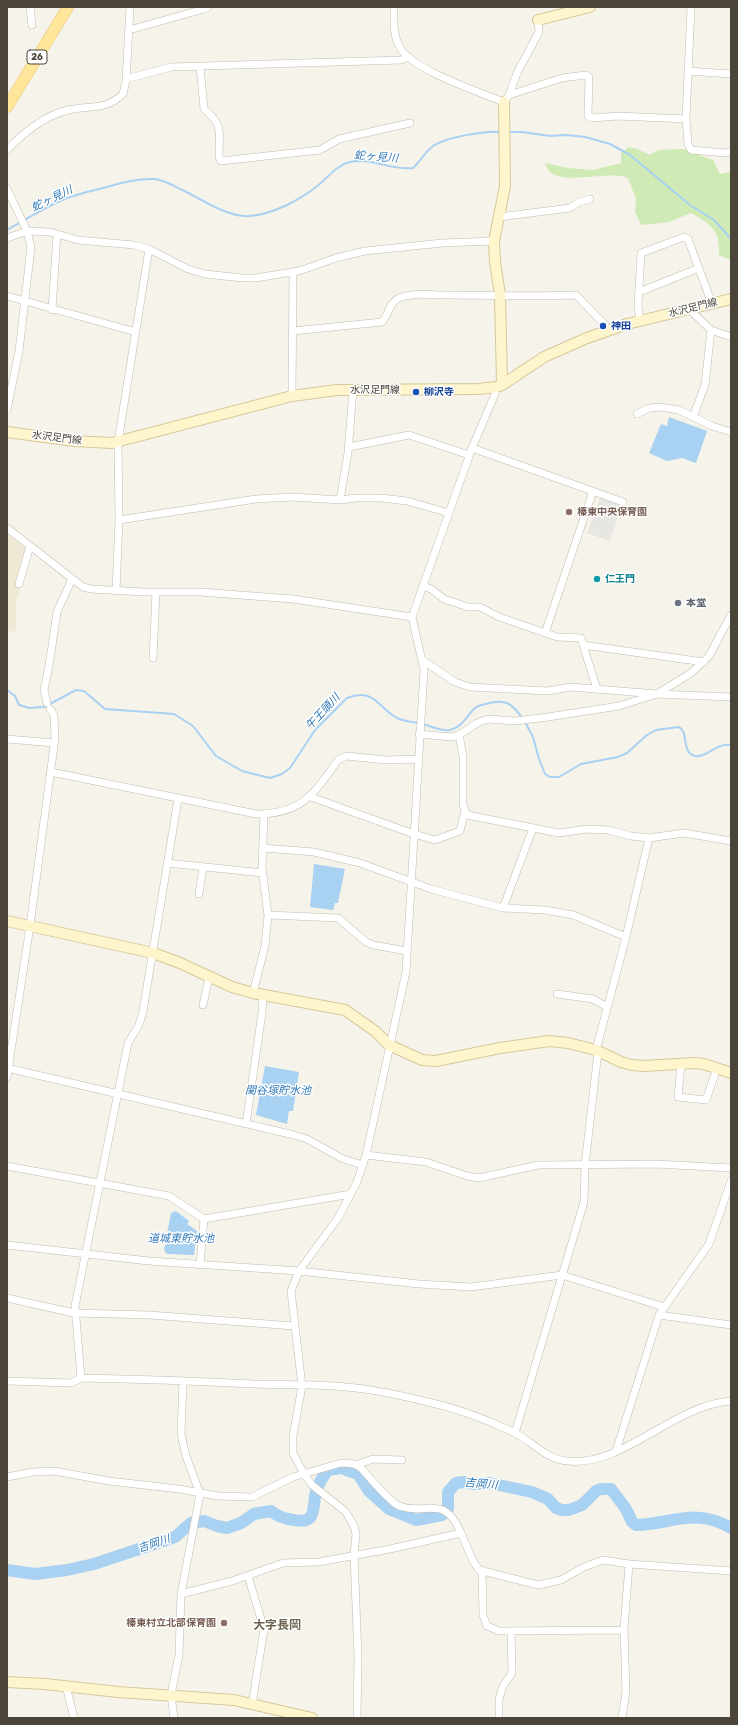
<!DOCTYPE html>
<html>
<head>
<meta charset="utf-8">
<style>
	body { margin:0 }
	#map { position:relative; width:738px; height:1725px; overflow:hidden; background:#f6f3eb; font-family:Rubik,sans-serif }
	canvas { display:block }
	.frame { position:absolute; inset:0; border:8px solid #4a4439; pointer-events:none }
</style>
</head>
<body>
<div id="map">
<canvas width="738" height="1725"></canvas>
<div class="frame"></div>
</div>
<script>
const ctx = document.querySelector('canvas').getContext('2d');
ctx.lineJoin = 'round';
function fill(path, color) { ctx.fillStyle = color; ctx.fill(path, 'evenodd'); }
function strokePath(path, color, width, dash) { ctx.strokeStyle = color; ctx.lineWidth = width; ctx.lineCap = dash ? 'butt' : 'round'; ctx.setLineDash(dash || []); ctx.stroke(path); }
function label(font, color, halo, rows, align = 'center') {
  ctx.font = font + ' Rubik,"Noto Sans JP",sans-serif'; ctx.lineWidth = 3; ctx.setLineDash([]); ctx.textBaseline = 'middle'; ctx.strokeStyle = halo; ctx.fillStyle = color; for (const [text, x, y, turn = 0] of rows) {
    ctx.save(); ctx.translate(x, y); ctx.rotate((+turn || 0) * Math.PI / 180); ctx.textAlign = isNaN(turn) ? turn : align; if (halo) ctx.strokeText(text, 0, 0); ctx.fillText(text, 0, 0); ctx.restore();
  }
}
const education = new Path2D(`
	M 7,534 L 26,549 L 21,585 L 16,601 L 16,631 L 7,632 Z`);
const green = new Path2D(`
	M 629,147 L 637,149 L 650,155 L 658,150 L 683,149 L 713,160 L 720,174 L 731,172 L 731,197 L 729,197 L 731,198 L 731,260 L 719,255 C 720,230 712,225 691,213 L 669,222 L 641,225 L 635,212 L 636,199 L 628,178 C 611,170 563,186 549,171 C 547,169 546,165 545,163 L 568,168 L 593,170 L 621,163 L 621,153 Z`);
const parking = new Path2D(`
	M 600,498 L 622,506 L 610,541 L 587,533 Z`);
const water = new Path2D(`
	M 669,417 L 707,431 L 696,463 L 682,458 L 667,461 L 649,453 L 661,424 L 667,426 Z
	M 314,864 L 345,869 L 338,903 L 335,903 L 333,910 L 310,907 Z
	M 265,1066 L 299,1072 L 293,1111 L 289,1111 L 287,1124 L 256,1115 Z
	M 176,1211 L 189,1221 L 187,1224 L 197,1231 L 194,1255 L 167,1254 L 164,1250 L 171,1213 Z`);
const stream = new Path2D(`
	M 508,132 L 522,132 L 550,136 L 567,135 L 585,137 L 610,144 L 630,155 L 690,205 L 714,220 L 731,239
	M 7,230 C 25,220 42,209 60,201 C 75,194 91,191 107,187 C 123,182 138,178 155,179 C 162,180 173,185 180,189 C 201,198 227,218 250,216 C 273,214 298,201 316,187 C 327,179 336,165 350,162 C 370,157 392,171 413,168 C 420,162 424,153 432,147 C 444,137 485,131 501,132
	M 7,690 L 15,696 L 19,705 L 29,708 L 44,707 L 76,690 L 84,691 L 105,709 L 174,714 L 193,726 L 216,756 L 242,771 L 270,778 L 282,774 L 290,768 L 315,730 L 347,698 C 375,687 378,709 399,719 C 405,721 412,722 418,723
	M 525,722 L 533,737 L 539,759 L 545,774 L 550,777 L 559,777 L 581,764 L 618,757 L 627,753 L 647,735 L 656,730 L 679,727 C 689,732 681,753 695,756 C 707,758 715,743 731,745
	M 423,724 C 430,726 443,732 450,730 C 463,727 466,716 475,708 C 478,705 483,705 486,704 C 505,698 512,703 523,719`);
const river = new Path2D(`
	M 7,1570 L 35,1574 L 67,1570 L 94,1564 L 175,1537 L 191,1523 L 204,1521 L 217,1526 L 227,1528 L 241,1523 L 254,1514 L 271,1511 C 278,1517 285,1519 294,1520 C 318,1525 312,1506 316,1492 C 319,1483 322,1477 328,1470 L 341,1468 L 358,1474 L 369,1491 L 389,1509 L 416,1520 L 442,1515 L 448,1509 L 448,1492 L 456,1483 L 464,1482 L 473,1484 L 489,1483 L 532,1492 L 548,1499 L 556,1508 L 562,1510 L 569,1510 L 582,1505 L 596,1491 L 601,1489 L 611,1489 L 626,1509 L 632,1522 L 636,1525 C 672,1524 695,1507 731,1528`);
const street = new Path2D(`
	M 30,7 L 32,25
	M 394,7 C 394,20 393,34 399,46 C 409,69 480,92 504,102 L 509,95 L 517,73 L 539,32 L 538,20
	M 691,7 L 686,119 L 688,144 L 691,150 L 726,153 L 731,151
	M 129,30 L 204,9 L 208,7
	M 200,66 L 204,109 C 224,125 219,133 219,157 L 221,161 L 320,150 L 339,139 L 410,123
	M 688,71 L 731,74
	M 126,79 L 171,67 L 401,60 L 409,57
	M 509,95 L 562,78 L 586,75 L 589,77 L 588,116 L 592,118 L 618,116 L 686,119
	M 7,150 C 24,132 44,116 68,110 C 90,105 105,111 123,94 L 126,81 L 130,7
	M 7,189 L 27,231 L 31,247 L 19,351 L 7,410
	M 499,217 L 570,208 L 579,202 L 590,199
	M 7,238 L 27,231 L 50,232 L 78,240 L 134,245 L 149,249 L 188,269 L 205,274 L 242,278 L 255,278 L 299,271 L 336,258 L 365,251 L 443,243 L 494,241
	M 639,292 L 699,268
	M 7,296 L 136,332
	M 689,309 L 711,330 L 731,337
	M 52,310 L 57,234
	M 640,321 L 638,305 L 641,253 L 684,237 L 688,239 L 712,304
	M 293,331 L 382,322 C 389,315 389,302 399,298 C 413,292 433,295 448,295 C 490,295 533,297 576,295 L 605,325
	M 292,396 L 293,272
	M 637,414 L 649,408 L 660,407 L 679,410 L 712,426 L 731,432
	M 693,417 L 705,385 L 711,330
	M 349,447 L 409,435 L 469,455
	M 472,448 L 623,502
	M 340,500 L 348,453 L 353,390
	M 119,520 L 256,499 L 292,497 L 340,500 L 356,498 L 381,498 L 407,501 L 449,513
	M 7,528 L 83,587 L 91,589 L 144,592 L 200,592 L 293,599 L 412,617
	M 19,584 L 30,546
	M 423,586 L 431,589 L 444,599 L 468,607 L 480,607 L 499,617 L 557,637 L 581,638 L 583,645 L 704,662
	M 116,591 L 119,520 L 118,442 L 149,249
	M 545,633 L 593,491
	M 583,645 L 597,689
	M 153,658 L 156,592
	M 421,659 L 455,682 L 470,687 L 548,691 L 571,687 L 657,694 L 731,697
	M 47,703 L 44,690 L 49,666 L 57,612 L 72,579
	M 419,734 L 451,737 L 459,735 L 477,723 L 488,719 L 515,721 L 548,717 L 619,706 L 657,694 L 691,673 L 709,656 L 731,615
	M 459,735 L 463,756 L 463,805 L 467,815 L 559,833 L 587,829 L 608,830 L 631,836 L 649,838 L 684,833 L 731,841
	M 7,739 L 54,743
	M 51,772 L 256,814 C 302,814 314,794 338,760 L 346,756 L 386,760 L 418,759
	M 311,797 L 414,834 L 435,840 L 460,831 L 465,810
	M 263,848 L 314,852 L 360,863 L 431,889 L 503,908 L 545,910 L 573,915 L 626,937
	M 167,863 L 263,873
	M 199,894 L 203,867
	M 503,908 L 533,828
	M 268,915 L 338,918 L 366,942 L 373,945 L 407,951
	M 253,993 L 265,946 L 268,915 L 262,868 L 264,814
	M 557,994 L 593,999 L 607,1007
	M 203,1005 L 209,977
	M 596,1050 L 626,937 L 649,838
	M 681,1064 L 678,1097 L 706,1100 L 717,1068
	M 7,1068 L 290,1134 L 307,1139 L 343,1159 L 363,1165
	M 7,1077 L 30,926 L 50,776 L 55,738 L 54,715 L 50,709
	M 246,1124 L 262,1013 L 263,995
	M 366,1155 L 426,1162 L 467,1176 L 479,1178 L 538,1165 L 656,1164 L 731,1168
	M 7,1166 L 169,1196 L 204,1219 L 200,1265
	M 204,1219 L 351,1194
	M 7,1245 L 149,1261 L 299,1271 L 419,1284 L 471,1287 L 562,1275 L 664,1307
	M 7,1298 L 74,1313 L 149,1315 L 294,1326
	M 659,1315 L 731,1325
	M 81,1378 L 75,1306 L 128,1043 L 139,1025 L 143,1011 L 178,799
	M 7,1381 L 71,1383 L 81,1378 C 139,1379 196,1381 254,1384 C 285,1385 316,1384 346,1387 C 372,1389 399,1395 424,1401 C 456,1408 484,1418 513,1432 C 532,1441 545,1459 567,1461 C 624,1467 673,1405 731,1401
	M 515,1433 L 584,1202 L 585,1165 L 598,1052
	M 616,1451 L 659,1315 L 709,1244 L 731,1181
	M 356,1465 L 373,1459 L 402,1460
	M 7,1477 L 33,1472 L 54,1471 L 109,1481 L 179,1489 L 218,1496 L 252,1497 L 293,1477 L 341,1463 L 354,1464 L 361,1468 C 368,1476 390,1502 399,1506 C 427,1516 444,1493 461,1533
	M 482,1570 L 483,1615 L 487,1626 L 499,1631 L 624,1630
	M 248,1576 L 264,1629 L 252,1705
	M 181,1594 L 232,1581 L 283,1563 L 319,1562 L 390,1549 L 461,1533 L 473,1561 L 479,1570 L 538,1585 L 561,1580 L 584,1567 L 603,1560 L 629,1564 L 731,1571
	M 66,1686 L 74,1718
	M 174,1718 L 171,1695 L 179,1655 L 181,1594 L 200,1494 L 186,1456 L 181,1434 L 183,1381
	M 357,1718 L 358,1656 L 354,1555 L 356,1534 L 354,1526 L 346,1512 L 312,1485 L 304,1474 L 293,1453 L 293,1436 L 302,1386 L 291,1291 L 299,1271 L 338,1218 L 357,1182 L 366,1155 L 406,972 L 424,670 L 412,617 L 472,448 L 495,394 L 496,387
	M 499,1718 L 499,1699 L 503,1686 L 512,1673 L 511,1631
	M 622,1718 L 626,1692 L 624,1629 L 629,1564`);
const secondary = new Path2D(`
	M 538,20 L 590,7
	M 502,385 L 500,295 L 495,262 L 494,241 L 505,186 L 504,102
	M 7,432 L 74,441 L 112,443 L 292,396 L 337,390 L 478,389 L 496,387 L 502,385 L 544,357 L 587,338 L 627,324 L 731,299
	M 7,921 L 153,953 L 180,963 L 232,987 L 253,993 L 345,1010 L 375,1031 L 389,1045 L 422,1060 L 436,1061 L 500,1048 L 549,1041 L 568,1043 L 596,1050 L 621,1062 L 632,1065 L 644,1066 L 695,1063 L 704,1064 L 731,1073
	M 7,1682 L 45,1684 L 118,1692 L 234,1700 L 312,1718`);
const primary = new Path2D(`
	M 7,107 L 68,7`);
const markers = [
	[603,326,4,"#1a4fb4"],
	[416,392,4,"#1a4fb4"],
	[569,512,4,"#8d6e63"],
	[597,579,4,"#0f9aa8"],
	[678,603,4,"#6b7280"],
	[224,1623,4,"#8d6e63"]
];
const shields = [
	[37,57,20]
];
const shieldNames = [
	["26",37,57]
];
const streetNames = [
	["水沢足門線",693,308,-14],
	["水沢足門線",375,390],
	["水沢足門線",57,438,7]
];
const transitNames = [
	["神田",611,326],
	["柳沢寺",424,392]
];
const educationNames = [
	["榛東中央保育園",577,512],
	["榛東村立北部保育園",216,1623,"right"]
];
const cultureNames = [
	["仁王門",605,579]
];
const worshipNames = [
	["本堂",686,603]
];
const waterNames = [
	["蛇ヶ見川",376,157,5],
	["蛇ヶ見川",52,199,-26],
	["午王頭川",323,712,-47],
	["関谷塚貯水池",278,1091],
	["道城東貯水池",181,1239],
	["吉岡川",481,1484,5],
	["吉岡川",154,1544,-19]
];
const quarterNames = [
	["大字長岡",277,1626]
];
fill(education, '#efe8d5');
fill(green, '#cfeab4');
fill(parking, '#e7e6e2');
fill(water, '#a8d1f2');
strokePath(stream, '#a8d1f2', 2);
strokePath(river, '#a8d1f2', 12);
strokePath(street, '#c2bbad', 8);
strokePath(secondary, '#d6c89b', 12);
strokePath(primary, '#e6c569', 12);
strokePath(street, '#fff', 7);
strokePath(secondary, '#fff5cc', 10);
strokePath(primary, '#ffe69b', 11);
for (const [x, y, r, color] of markers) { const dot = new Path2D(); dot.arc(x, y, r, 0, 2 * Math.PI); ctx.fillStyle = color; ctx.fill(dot); strokePath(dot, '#fff', 1.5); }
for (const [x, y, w] of shields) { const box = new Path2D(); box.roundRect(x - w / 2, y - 7, w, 14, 3); ctx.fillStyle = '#fff'; ctx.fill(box); strokePath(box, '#4a4439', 1); }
label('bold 9px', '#4a4439', null, shieldNames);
label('10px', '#4a4439', '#fff', streetNames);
label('bold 10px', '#164399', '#fff', transitNames, 'left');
label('bold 10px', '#785e54', '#fff', educationNames, 'left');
label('bold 10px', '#0d838f', '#fff', cultureNames, 'left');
label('bold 10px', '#5b616d', '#fff', worshipNames, 'left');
label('italic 11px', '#2f79b9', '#fff', waterNames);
label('bold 12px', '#6d6350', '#fff', quarterNames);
</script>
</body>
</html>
